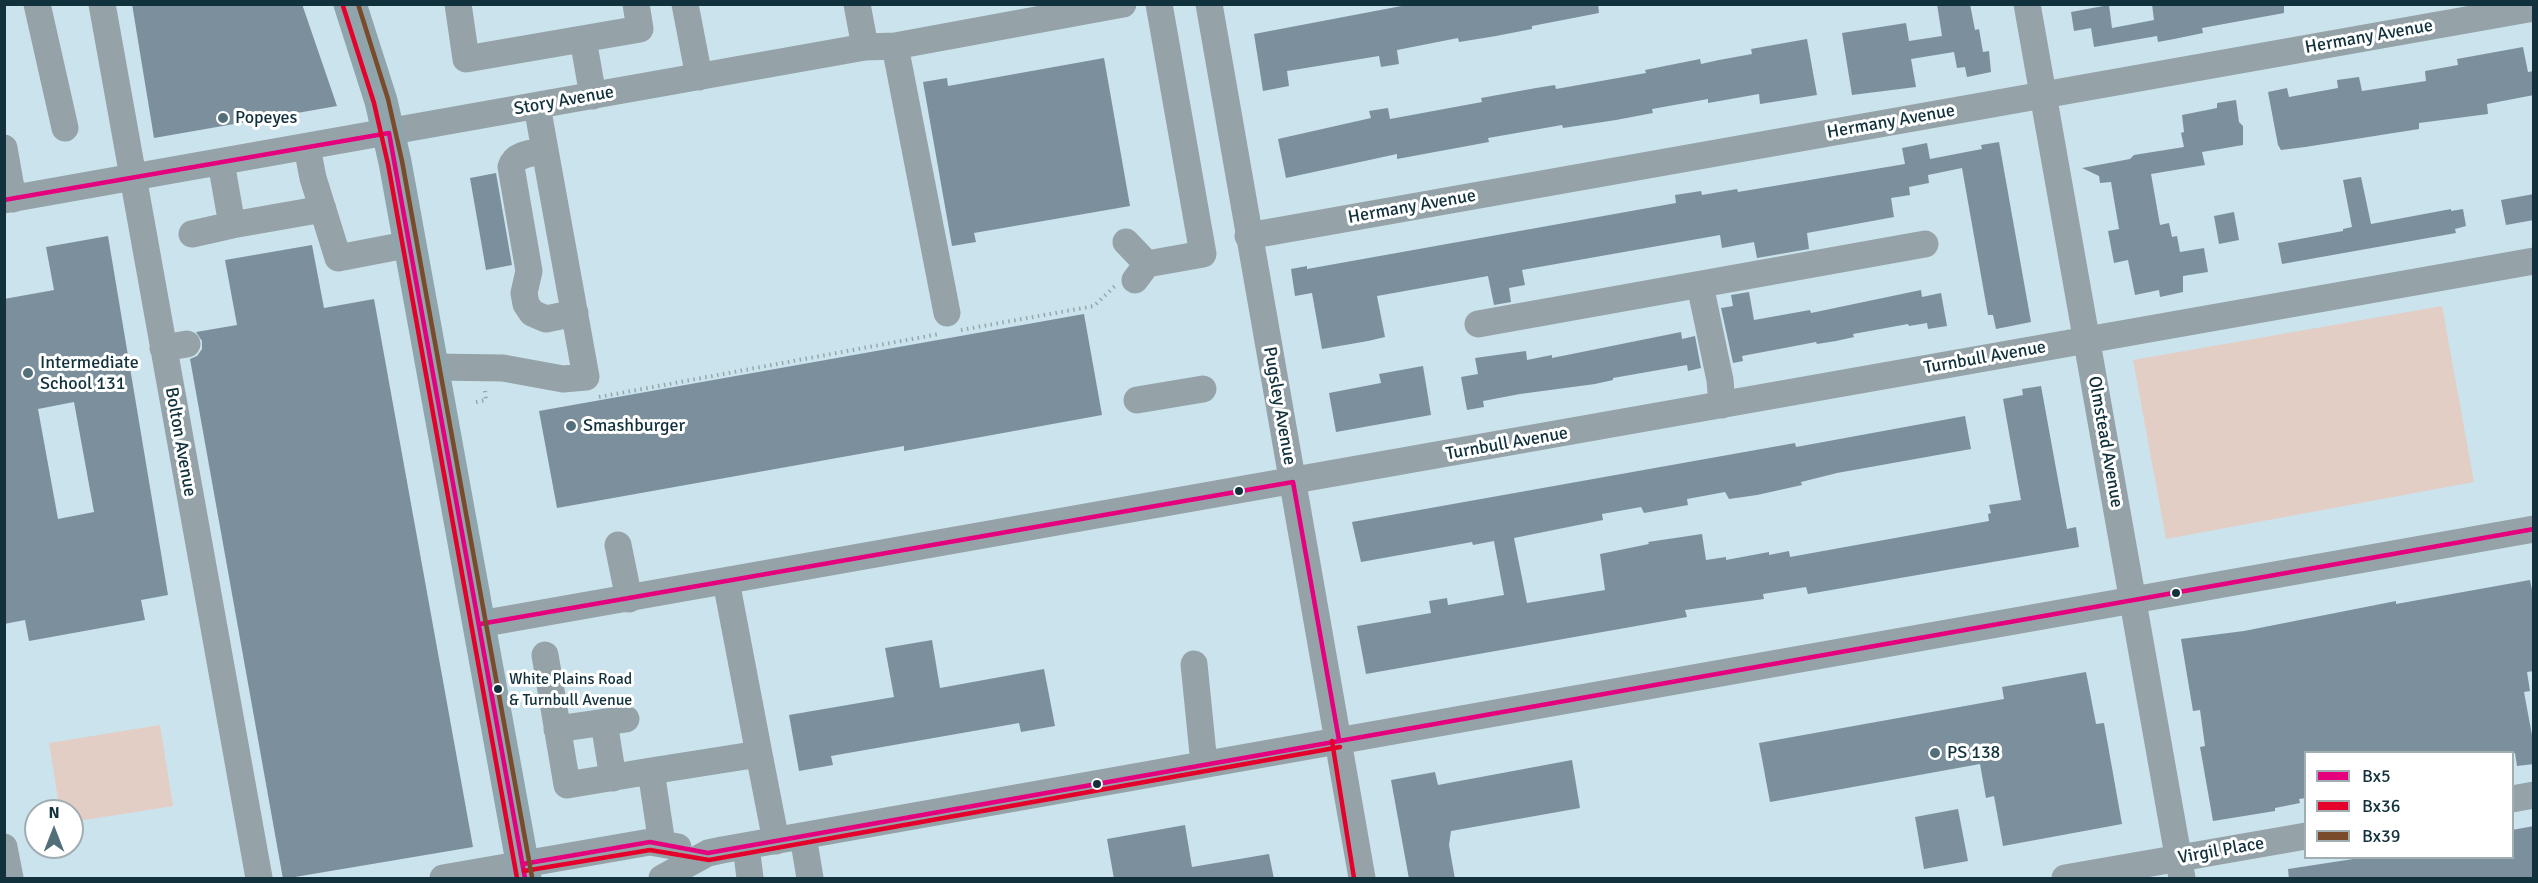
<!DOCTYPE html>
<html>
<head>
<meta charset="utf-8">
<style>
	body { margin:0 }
	#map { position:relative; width:2538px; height:883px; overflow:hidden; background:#cbe3ec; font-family:Signika,sans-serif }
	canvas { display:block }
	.frame { position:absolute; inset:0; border:6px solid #11313c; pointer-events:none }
	.legend { position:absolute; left:2304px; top:751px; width:210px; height:108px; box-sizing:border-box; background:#fff; border:2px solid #a0adb1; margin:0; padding:8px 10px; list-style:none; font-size:18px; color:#11313c }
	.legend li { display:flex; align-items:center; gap:12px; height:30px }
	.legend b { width:30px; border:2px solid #a0adb1 }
	.north { position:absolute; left:24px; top:799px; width:60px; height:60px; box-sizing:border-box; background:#fff; border:2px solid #a0adb1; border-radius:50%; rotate:0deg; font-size:16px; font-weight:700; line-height:24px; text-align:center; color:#11313c }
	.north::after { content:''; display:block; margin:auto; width:21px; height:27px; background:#526f7a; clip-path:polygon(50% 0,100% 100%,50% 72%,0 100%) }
</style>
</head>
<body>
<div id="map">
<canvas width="2538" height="883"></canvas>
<div class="frame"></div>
<ul class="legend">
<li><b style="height:8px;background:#e5007d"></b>Bx5</li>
<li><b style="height:8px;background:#e4002b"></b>Bx36</li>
<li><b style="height:8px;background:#7a4b2a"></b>Bx39</li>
</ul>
<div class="north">N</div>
</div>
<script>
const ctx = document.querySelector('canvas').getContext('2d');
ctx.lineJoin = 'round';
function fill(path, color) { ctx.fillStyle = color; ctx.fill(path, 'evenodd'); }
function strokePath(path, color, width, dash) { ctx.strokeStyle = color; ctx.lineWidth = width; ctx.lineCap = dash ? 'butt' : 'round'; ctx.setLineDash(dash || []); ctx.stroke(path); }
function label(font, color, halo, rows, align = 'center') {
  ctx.font = font + ' Signika,sans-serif'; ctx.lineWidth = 6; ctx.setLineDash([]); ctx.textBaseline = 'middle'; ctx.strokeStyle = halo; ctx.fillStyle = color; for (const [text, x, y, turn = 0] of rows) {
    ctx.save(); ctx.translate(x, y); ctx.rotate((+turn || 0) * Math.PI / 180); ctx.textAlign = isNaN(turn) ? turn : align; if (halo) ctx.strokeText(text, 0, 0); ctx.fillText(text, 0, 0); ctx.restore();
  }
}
const green = new Path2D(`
	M 2442,306 L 2474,482 L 2166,539 L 2133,360 Z
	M 160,725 L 173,806 L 72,822 L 72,811 L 60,811 L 49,743 Z`);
const building = new Path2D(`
	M 132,4 L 302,4 L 337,106 L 154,138 Z
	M 1412,4 L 1598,4 L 1599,13 L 1532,26 L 1532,29 L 1496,36 L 1459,42 L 1458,38 L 1397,50 L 1399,64 L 1381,67 L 1379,56 L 1287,71 L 1289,86 L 1263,91 L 1254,34 Z
	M 1937,4 L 1970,4 L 1975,30 L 1979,29 L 1983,52 L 1989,51 L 1991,72 L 1967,77 L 1965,67 L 1957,68 L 1954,52 L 1911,59 L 1916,87 L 1852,95 L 1842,33 L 1906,23 L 1909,41 L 1942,36 Z
	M 2152,4 L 2284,4 L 2284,13 L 2202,28 L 2203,33 L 2174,39 L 2158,42 L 2157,36 L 2094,47 L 2091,28 L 2074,31 L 2071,12 L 2109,5 L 2112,28 L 2154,20 Z
	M 1807,39 L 1817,95 L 1760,104 L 1759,94 L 1708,103 L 1708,99 L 1652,109 L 1653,113 L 1616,120 L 1563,128 L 1562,125 L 1488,138 L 1489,142 L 1397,159 L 1397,154 L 1286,178 L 1278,139 L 1371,118 L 1369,111 L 1388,108 L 1390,119 L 1482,102 L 1481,98 L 1536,88 L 1555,85 L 1556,89 L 1646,73 L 1645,70 L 1700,59 L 1701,64 L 1719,60 L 1752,54 L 1751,49 Z
	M 2523,47 L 2528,72 L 2534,71 L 2534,95 L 2487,104 L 2488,114 L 2419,123 L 2419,129 L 2305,147 L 2281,150 L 2278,145 L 2268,92 L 2287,88 L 2289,97 L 2338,88 L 2337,80 L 2359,77 L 2362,91 L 2426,81 L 2425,71 L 2458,65 L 2457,59 Z
	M 1104,58 L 1130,206 L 974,233 L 976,242 L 952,246 L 923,82 L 947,78 L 948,86 Z
	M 2236,100 L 2239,122 L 2243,126 L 2243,145 L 2202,152 L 2205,165 L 2151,174 L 2160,225 L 2169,223 L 2172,237 L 2177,236 L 2180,252 L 2204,248 L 2208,272 L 2183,276 L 2183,292 L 2160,297 L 2159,290 L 2135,295 L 2128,260 L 2114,263 L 2108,231 L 2119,229 L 2111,182 L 2100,183 L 2099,176 L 2082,168 L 2130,159 L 2134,155 L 2184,147 L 2181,133 L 2184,132 L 2182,115 L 2217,108 L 2217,103 Z
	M 1999,142 L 2031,322 L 1996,329 L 1993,315 L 1988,315 L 1962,168 L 1928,175 L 1929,183 L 1909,187 L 1910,195 L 1891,198 L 1894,217 L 1807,233 L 1809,249 L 1757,258 L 1754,242 L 1722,248 L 1720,235 L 1522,270 L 1525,285 L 1509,288 L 1511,302 L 1494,305 L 1488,276 L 1377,296 L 1385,337 L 1368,341 L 1322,349 L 1312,293 L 1295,296 L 1291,269 L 1307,266 L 1307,269 L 1676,203 L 1675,195 L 1701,191 L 1702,195 L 1737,189 L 1738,192 L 1905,164 L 1902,148 L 1927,143 L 1930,159 L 1982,149 L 1981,145 Z
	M 496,173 L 512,265 L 486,270 L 470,178 Z
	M 2361,177 L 2371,224 L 2451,209 L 2451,211 L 2463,209 L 2466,226 L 2455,229 L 2456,233 L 2282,264 L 2278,243 L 2343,231 L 2343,229 L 2352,227 L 2343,180 Z
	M 2534,194 L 2534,220 L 2506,225 L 2501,200 Z
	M 2234,212 L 2239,240 L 2219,244 L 2214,216 Z
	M 108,236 L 168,595 L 141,600 L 145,620 L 29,641 L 25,620 L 4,624 L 4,299 L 54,290 L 46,247 ZM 74,402 L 94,512 L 58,519 L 38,409 Z
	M 312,245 L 324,308 L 374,299 L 473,847 L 283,879 L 190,359 L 197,356 L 202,349 L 202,341 L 196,332 L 237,325 L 225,260 Z
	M 1921,290 L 1922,297 L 1941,293 L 1947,326 L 1928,329 L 1927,323 L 1909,326 L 1908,324 L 1853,334 L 1854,337 L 1836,341 L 1817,344 L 1816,342 L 1742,356 L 1743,361 L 1733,363 L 1721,308 L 1733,306 L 1731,295 L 1749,292 L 1754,320 L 1810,310 L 1811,313 Z
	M 1084,314 L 1102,415 L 904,451 L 904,446 L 557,508 L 539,411 Z
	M 1681,332 L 1682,339 L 1695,336 L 1701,368 L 1688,371 L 1687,365 L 1613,378 L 1613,380 L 1595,384 L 1520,394 L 1483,401 L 1484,407 L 1467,410 L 1461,377 L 1478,374 L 1475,358 L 1526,351 L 1527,360 L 1552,355 L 1552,358 Z
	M 1423,366 L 1431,415 L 1336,432 L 1329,393 L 1381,383 L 1379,374 Z
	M 2041,386 L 2067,529 L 2076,527 L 2079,547 L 1808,594 L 1806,587 L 1763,594 L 1764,599 L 1685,610 L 1687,617 L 1366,674 L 1357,626 L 1431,613 L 1429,601 L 1447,598 L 1448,605 L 1504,595 L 1494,541 L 1473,545 L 1472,542 L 1361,562 L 1352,522 L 1795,443 L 1796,447 L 1965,416 L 1971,449 L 1837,473 L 1801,482 L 1802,485 L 1757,495 L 1729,499 L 1725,492 L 1687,499 L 1688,505 L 1644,513 L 1641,507 L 1602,514 L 1603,520 L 1514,538 L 1527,603 L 1605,590 L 1600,554 L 1649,544 L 1648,542 L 1702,534 L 1706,560 L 1726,557 L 1726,560 L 1769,552 L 1769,555 L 1789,551 L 1790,557 L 1989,521 L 1988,514 L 1991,513 L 1989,505 L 2021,500 L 2003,399 L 2023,395 L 2022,389 Z
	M 2530,580 L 2534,600 L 2534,671 L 2527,672 L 2530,691 L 2524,692 L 2534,746 L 2534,764 L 2517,766 L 2515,753 L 2306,753 L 2306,798 L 2299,799 L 2300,803 L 2275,808 L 2275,811 L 2213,821 L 2200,747 L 2205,746 L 2200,710 L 2193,711 L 2181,639 L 2244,631 L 2396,601 L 2396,604 Z
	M 932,640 L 940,688 L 1044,669 L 1055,726 L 1021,732 L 1019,723 L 831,756 L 833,765 L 799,771 L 789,715 L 894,697 L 885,648 Z
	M 2086,672 L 2096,724 L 2104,723 L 2122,824 L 2003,846 L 1994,796 L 1986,798 L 1980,764 L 1770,802 L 1759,743 L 2004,699 L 2002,687 Z
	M 1572,760 L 1580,808 L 1451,831 L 1449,845 L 1455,879 L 1409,879 L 1391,780 L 1435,772 L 1438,785 Z
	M 1958,809 L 1968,861 L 1924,869 L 1915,817 Z
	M 1185,825 L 1192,867 L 1269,854 L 1274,879 L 1114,879 L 1107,839 Z
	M 2534,826 L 2534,879 L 2289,879 L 2288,869 L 2360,858 L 2512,858 L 2512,830 Z`);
const path = new Path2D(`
	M 961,330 L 1094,306 L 1115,286
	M 599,397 L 939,334
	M 476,402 L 486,400 L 485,391`);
const minor = new Path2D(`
	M 37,4 L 65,128
	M 102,4 L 259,878
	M 458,4 L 466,59 L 640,29 L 636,4
	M 685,4 L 699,77
	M 857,4 L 865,47
	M 1209,4 L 1362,878
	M 2027,4 L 2182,878
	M 583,39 L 593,96
	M 895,46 L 947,313
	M 307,147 L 313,178 L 338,258 L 411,244
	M 4,148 L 13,199
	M 545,151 C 533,153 515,153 511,167 L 529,271 L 524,293 L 526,304 L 532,313 L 546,319 L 575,313
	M 221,162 L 232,225 L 323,209
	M 4,200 L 865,47 L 895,46 L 1123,4
	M 192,234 L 232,225
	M 1248,236 L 2534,8
	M 1126,242 L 1147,264
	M 1135,280 L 1147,264 L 1203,254 L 1159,4
	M 1700,285 L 1720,380 L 1722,405
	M 1478,324 L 1925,244
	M 163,348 L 187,344
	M 433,367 L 503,368 L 563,379 L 586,377 L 537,106
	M 1137,400 L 1203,389
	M 618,545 L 629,599
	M 480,624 L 2534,261
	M 545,655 L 567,785 L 651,771
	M 1194,664 L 1204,764
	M 604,722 L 613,778
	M 557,729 L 626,719
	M 759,754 L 776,841
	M 2512,799 L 2534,795
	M 803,836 L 810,878
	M 662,844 L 651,771 L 759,754 L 726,581
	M 746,846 L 750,878
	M 4,847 L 10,878
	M 443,878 L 650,842 L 678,847
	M 662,878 L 708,853 L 722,850 L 2534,529
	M 2065,878 L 2306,836`);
const major = new Path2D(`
	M 350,4 L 381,101 L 395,162 L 525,878`);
const bus1 = new Path2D(`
	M 389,133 L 525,878
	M 4,200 L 389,133
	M 1293,482 L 1339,740
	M 480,624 L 1293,482
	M 523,864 L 650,842 L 708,853 L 2534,529`);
const bus2 = new Path2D(`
	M 343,6 L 374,103 L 388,164 L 517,878
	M 1332,741 L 1354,878
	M 524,871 L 650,850 L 709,860 L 1340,747`);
const bus3 = new Path2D(`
	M 358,4 L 388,99 L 402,161 L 532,877`);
const markers = [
	[223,118,6,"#526f7a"],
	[28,373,6,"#526f7a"],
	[571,426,6,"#526f7a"],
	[1239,491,5,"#11313c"],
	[2176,593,5,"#11313c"],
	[498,689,5,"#11313c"],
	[1935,753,6,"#526f7a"],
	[1097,784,5,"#11313c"]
];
const busNames = [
	["White Plains Road",509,680],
	["& Turnbull Avenue",509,701]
];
const streetNames = [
	["Hermany Avenue",2369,37,-10],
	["Story Avenue",564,101,-10],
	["Hermany Avenue",1891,122,-10],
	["Hermany Avenue",1412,207,-10],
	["Turnbull Avenue",1985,358,-10],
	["Pugsley Avenue",1279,406,80],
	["Bolton Avenue",180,442,80],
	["Olmstead Avenue",2105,442,80],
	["Turnbull Avenue",1507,444,-10],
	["Virgil Place",2221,851,-10]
];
const poiNames = [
	["Popeyes",235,118],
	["Intermediate",40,363],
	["School 131",40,384],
	["Smashburger",583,426],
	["PS 138",1947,753]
];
fill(green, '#e3cec5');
fill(building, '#7b909c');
strokePath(path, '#96a6ab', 4, [1.5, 4.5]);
strokePath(minor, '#95a3a9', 27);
strokePath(major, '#90a5ab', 33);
strokePath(bus1, '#e5007d', 4.5);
strokePath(bus2, '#e4002b', 4.5);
strokePath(bus3, '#7a4b2a', 4.5);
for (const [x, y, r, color] of markers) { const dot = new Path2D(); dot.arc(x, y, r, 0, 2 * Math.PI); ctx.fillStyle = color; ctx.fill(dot); strokePath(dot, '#fff', 2); }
label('16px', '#11313c', '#fff', busNames, 'left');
label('18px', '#11313c', '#fff', streetNames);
label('18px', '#11313c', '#fff', poiNames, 'left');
</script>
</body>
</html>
